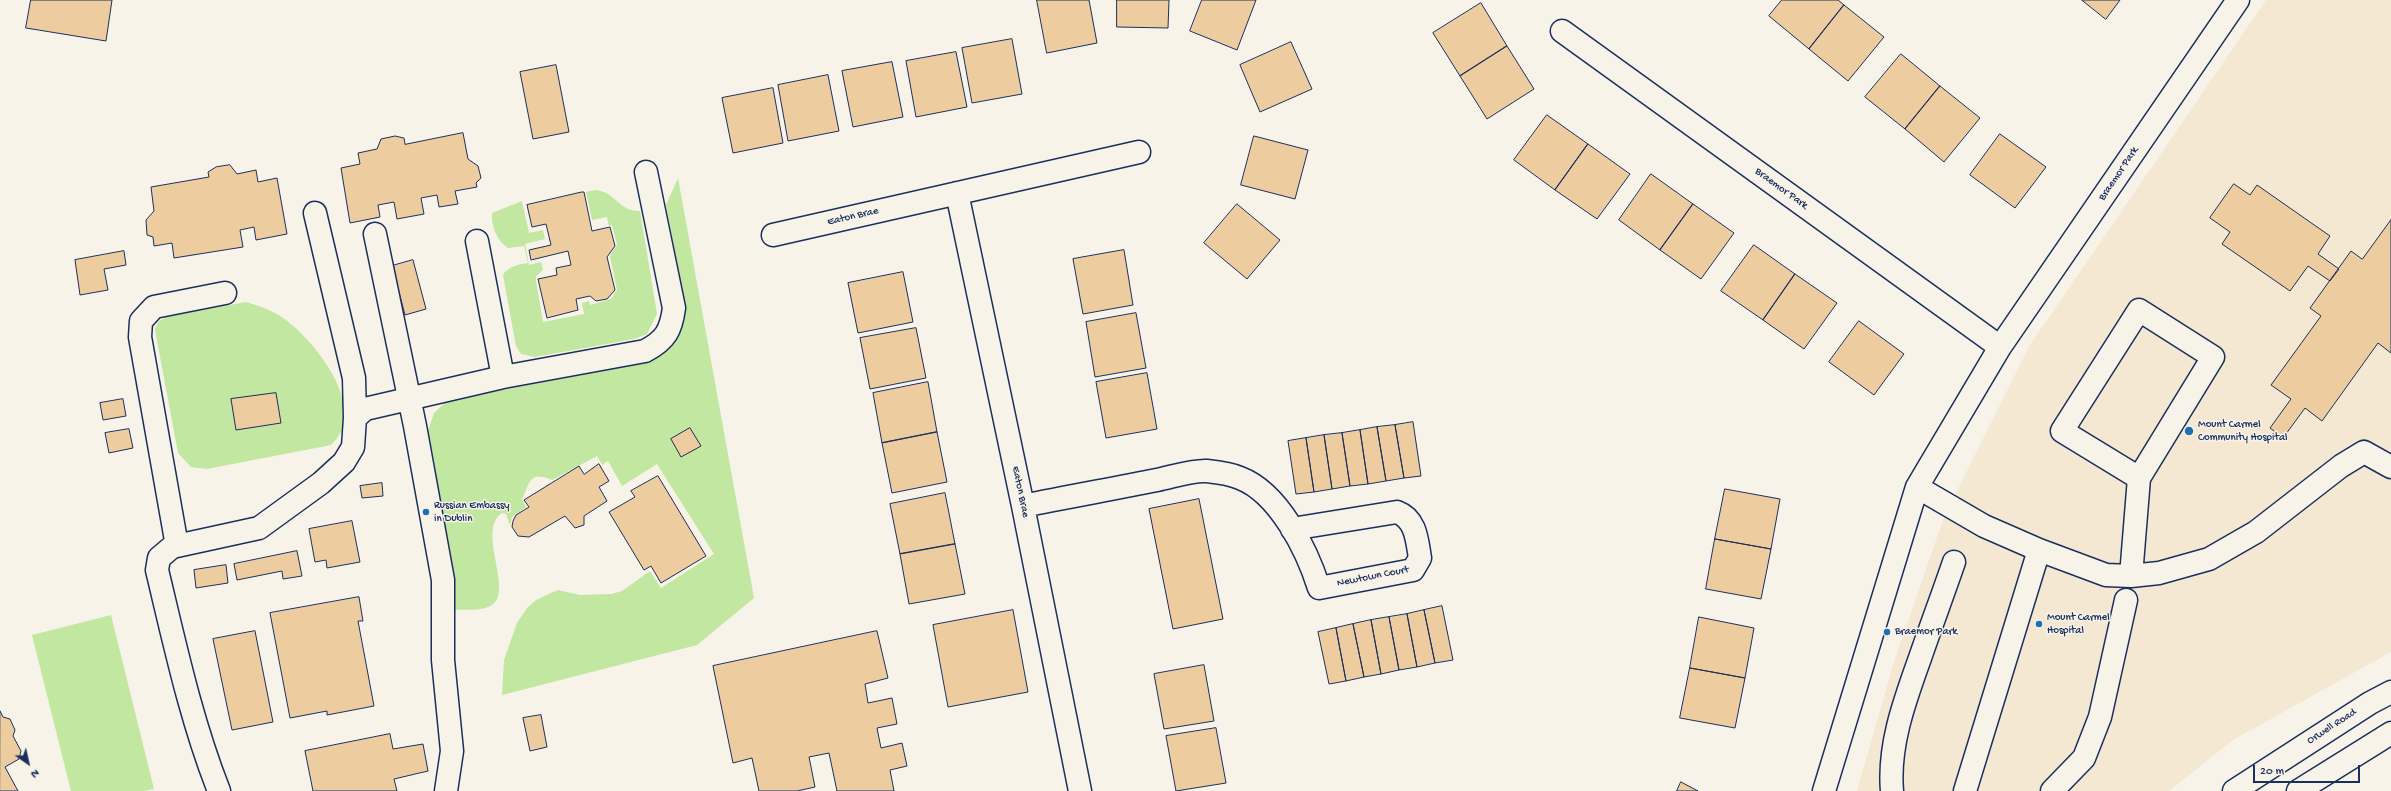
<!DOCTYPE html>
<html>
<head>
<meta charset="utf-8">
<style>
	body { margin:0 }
	#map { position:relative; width:2391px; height:791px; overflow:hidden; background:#f7f3e8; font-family:"Gochi Hand",sans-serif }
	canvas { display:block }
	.north { position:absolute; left:8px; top:743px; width:40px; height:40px; -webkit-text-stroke:3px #f7f3e8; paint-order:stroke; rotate:146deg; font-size:11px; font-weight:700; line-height:16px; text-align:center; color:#1b2f5e }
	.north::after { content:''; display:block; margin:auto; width:14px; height:18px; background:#1b2f5e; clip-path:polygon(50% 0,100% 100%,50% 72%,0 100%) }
	.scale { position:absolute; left:2253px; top:765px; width:107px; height:18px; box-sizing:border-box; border:2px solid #1b2f5e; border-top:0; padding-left:5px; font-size:12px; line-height:14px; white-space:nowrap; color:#1b2f5e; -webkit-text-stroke:3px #f7f3e8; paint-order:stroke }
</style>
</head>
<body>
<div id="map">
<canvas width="2391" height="791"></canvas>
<div class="north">N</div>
<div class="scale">20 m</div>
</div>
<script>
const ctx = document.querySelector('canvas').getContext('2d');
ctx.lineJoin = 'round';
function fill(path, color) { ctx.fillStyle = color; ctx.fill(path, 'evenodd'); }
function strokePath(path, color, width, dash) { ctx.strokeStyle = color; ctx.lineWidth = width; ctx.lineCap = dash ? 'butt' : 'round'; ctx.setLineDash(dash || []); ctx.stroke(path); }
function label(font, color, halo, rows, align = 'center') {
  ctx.font = font + ' "Gochi Hand",sans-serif'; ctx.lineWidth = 3; ctx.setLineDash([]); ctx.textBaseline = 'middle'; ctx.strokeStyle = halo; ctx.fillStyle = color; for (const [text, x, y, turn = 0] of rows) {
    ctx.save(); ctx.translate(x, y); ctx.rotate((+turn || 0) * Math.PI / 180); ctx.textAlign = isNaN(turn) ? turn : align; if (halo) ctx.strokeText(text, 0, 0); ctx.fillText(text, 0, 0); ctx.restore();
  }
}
const built = new Path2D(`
	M 2266,0 L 2391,0 L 2391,652 L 2233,740 L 2169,791 L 1857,791 L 1894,662 L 1944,517 L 2030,345 Z`);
const green = new Path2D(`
	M 678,178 L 754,598 L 697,645 L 502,695 L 504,660 L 517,623 L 527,608 L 536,600 L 558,590 L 580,595 L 612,594 L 622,591 L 650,571 L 661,588 L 714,554 L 657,464 L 622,486 L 608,461 L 602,465 L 597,456 L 552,480 C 529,470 530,483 522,499 L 526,507 L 512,517 L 510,526 L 506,514 L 502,513 C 476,530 514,591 492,605 C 481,612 462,609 450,610 L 441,507 L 427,434 L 434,413 L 448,400 L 641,364 C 667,353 685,334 685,305 L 666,205 Z
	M 595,190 C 615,191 619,212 640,211 L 657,314 L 647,334 L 634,339 L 535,357 L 521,354 L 516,346 L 503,275 C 507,267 519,264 528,263 L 524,246 L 508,248 C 497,241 491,226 492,213 L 522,201 L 529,233 L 543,230 L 545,239 L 525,244 L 529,265 L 541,262 L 543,270 L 536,276 L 536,281 L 543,322 L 584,314 L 582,303 L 589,301 L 590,305 L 611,299 L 617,290 L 610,256 L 617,245 L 612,225 L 609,226 L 607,217 L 592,220 L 586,192 Z
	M 246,302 C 259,306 272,310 283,318 C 314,339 371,410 331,445 L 207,469 L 191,467 L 178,453 L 155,330 L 158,322 L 166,317 Z
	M 111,615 L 154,789 L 144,791 L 71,791 L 32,635 Z`);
const building = new Path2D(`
	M 31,0 L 112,0 L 106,41 L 26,28 Z
	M 1037,0 L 1089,0 L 1097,43 L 1047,53 Z
	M 1117,0 L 1169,0 L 1168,28 L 1117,27 Z
	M 1202,0 L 1256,0 L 1237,50 L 1190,31 Z
	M 1782,0 L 1838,0 L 1844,5 L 1809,49 L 1769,16 Z
	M 2082,0 L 2120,0 L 2106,19 Z
	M 1481,3 L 1507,46 L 1460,76 L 1433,33 Z
	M 1844,5 L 1884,37 L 1848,81 L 1809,49 Z
	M 1012,39 L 1022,94 L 972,103 L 962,48 Z
	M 1291,42 L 1312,89 L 1260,112 L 1240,65 Z
	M 1507,46 L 1534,89 L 1487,119 L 1460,76 Z
	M 956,52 L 967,107 L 916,117 L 906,61 Z
	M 1901,54 L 1940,86 L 1905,129 L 1865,97 Z
	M 892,62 L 903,117 L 853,127 L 842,71 Z
	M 556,65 L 569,132 L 533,139 L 520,72 Z
	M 828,75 L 839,131 L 788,141 L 778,85 Z
	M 1940,86 L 1980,118 L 1944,162 L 1905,129 Z
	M 773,88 L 783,143 L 733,153 L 722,98 Z
	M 1547,115 L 1588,144 L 1555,190 L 1514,160 Z
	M 463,133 L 468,159 L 478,166 L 481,178 L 476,183 L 477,187 L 455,191 L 458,204 L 439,207 L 437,195 L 421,198 L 424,214 L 397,219 L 394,202 L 378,205 L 380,217 L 350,223 L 341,168 L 360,164 L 358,153 L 377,149 L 381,139 L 395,136 L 404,138 L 405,144 Z
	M 2000,134 L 2046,167 L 2015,208 L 1970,175 Z
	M 1254,136 L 1308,150 L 1295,199 L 1241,185 Z
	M 1588,144 L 1630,174 L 1597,219 L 1555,190 Z
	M 230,165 L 237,174 L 256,170 L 258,182 L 277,178 L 287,234 L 256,240 L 254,227 L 240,230 L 243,247 L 174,258 L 172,243 L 154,246 L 153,237 L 147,235 L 146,220 L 154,211 L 151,187 L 209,177 L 208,172 L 216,167 Z
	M 1651,174 L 1693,204 L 1660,250 L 1619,220 Z
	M 2234,184 L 2250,195 L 2257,185 L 2330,236 L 2318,254 L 2339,269 L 2330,281 L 2308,266 L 2290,291 L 2222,244 L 2230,232 L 2210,218 Z
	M 582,192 L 584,192 L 592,231 L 610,227 L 615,246 L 607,257 L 615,290 L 607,299 L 596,301 L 590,296 L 576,299 L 578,310 L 547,318 L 538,279 L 557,275 L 556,268 L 571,265 L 568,251 L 531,260 L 529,250 L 551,245 L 546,224 L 532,227 L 527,205 Z
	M 1237,204 L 1280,240 L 1247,279 L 1204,243 Z
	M 1693,204 L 1734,233 L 1701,279 L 1660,250 Z
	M 2391,220 L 2391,353 L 2378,343 L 2322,421 L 2305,408 L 2283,438 L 2270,428 L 2291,399 L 2271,385 L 2321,316 L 2310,308 L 2351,251 L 2362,259 Z
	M 1754,245 L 1795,274 L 1763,320 L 1721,291 Z
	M 1124,250 L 1133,305 L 1083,314 L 1073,259 Z
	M 124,251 L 126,265 L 104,269 L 108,290 L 80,295 L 75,260 Z
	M 413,260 L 426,309 L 405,315 L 392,266 Z
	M 903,272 L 913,322 L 858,333 L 848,283 Z
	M 1795,274 L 1837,303 L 1804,349 L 1763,320 Z
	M 1136,313 L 1146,368 L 1095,377 L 1086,322 Z
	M 1859,321 L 1904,354 L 1874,395 L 1829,362 Z
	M 916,328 L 926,378 L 870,389 L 860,338 Z
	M 1147,373 L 1157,429 L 1106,438 L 1096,382 Z
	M 928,382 L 937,432 L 882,443 L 873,393 Z
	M 276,393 L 281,423 L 236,430 L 231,399 Z
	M 123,399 L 126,416 L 103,420 L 100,403 Z
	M 1413,422 L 1421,476 L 1404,478 L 1395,425 Z
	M 1395,425 L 1404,478 L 1386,481 L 1377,427 Z
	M 1377,427 L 1386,481 L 1368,484 L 1360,430 Z
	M 690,428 L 701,446 L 681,457 L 671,439 Z
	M 129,429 L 133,448 L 109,453 L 105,433 Z
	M 1360,430 L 1368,484 L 1350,486 L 1342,433 Z
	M 937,432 L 947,482 L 892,493 L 882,443 Z
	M 1342,433 L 1350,486 L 1332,489 L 1324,435 Z
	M 1324,435 L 1332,489 L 1314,492 L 1306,438 Z
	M 1306,438 L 1314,492 L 1296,494 L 1288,441 Z
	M 599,464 L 609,481 L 599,487 L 607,501 L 584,516 L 584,525 L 575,528 L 565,516 L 529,537 L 518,536 L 512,527 L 513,521 L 516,515 L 529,507 L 524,500 L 579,466 L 584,474 Z
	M 658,476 L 706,556 L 661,583 L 651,566 L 644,570 L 609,512 L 635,497 L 631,491 Z
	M 382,483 L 383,496 L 362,498 L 360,486 Z
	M 1725,489 L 1780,499 L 1771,549 L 1715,539 Z
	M 945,493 L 955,544 L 900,554 L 890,504 Z
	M 1199,499 L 1223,619 L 1173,629 L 1149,509 Z
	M 352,521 L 360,562 L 327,568 L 326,560 L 315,562 L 309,529 Z
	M 1715,539 L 1771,549 L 1761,599 L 1706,589 Z
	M 955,544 L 965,594 L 909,604 L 900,554 Z
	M 297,551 L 302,576 L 283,579 L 282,571 L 237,580 L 234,564 Z
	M 226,565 L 228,583 L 196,588 L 194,570 Z
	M 359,597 L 363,621 L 358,621 L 374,706 L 327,715 L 327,711 L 290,718 L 270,613 Z
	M 1442,606 L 1453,660 L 1435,663 L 1424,610 Z
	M 1013,610 L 1028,692 L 948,707 L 933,625 Z
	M 1424,610 L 1435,663 L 1417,667 L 1407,614 Z
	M 1407,614 L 1417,667 L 1399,670 L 1389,617 Z
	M 1389,617 L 1399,670 L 1381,674 L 1371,620 Z
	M 1699,617 L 1754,628 L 1745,678 L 1690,668 Z
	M 1371,620 L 1381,674 L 1364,677 L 1353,624 Z
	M 1353,624 L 1364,677 L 1346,681 L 1336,628 Z
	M 1336,628 L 1346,681 L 1329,684 L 1318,632 Z
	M 255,631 L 273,722 L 232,730 L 213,639 Z
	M 877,631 L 888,678 L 865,684 L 868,703 L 892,698 L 897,724 L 877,728 L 881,748 L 902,743 L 907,766 L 890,770 L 894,791 L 837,791 L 829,753 L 809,757 L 815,787 L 797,791 L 759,791 L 752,758 L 733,763 L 713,666 Z
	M 1204,665 L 1214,721 L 1164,729 L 1154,674 Z
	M 1690,668 L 1745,678 L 1735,728 L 1680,718 Z
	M 0,711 L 3,717 L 10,719 L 15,730 L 13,736 L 21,751 L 19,759 L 5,767 L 18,791 L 0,791 Z
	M 541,715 L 547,747 L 530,751 L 523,718 Z
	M 1216,728 L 1226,783 L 1176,791 L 1166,736 Z
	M 390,734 L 393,749 L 423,744 L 428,771 L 394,779 L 397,791 L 313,791 L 305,751 Z
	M 1681,782 L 1698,791 L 1677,791 Z`);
const minor = new Path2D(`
	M 1562,31 L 2000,347
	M 957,193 L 1023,506 L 1080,791
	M 315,213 L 354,378 L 355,418
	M 375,234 L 415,426 L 443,580 L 443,660 L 452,751 L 446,791
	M 773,235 L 1139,152
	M 503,377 L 645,351 C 666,340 671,330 674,308 L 646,172
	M 1917,487 L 1984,526 L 2039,550 L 2106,575 L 2131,576 L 2159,573 L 2209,559 L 2256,532 L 2341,466 L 2364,452 L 2391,467
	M 1023,506 C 1067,497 1112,489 1157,480 C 1172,477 1192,470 1207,471 C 1217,472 1231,474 1240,478 C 1279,493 1307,550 1319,588 L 1413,570 L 1420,558 C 1417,540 1416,519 1397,512 L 1292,529
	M 177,546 L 140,337 L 141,321 L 154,307 L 225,293
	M 2131,576 L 2139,478 L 2062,431 L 2139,310 L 2213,357 L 2139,478
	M 219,791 C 191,720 175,645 157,570 L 159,558 L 172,547 L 259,528 L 321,483 L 344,462 L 353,447 L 355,418 L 365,409 L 503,377 L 477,241
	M 1824,791 L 1917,487 L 2000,347 L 2238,0
	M 1892,791 C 1888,745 1905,700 1920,658 C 1931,626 1943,594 1954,562
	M 1965,791 L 2039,550
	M 2052,791 L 2084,758 L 2100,717 L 2126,600
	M 2234,791 L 2370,703 L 2391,692
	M 2298,791 L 2391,733`);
const markers = [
	[2189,431,5,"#1f6fb2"],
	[426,512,4,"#1f6fb2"],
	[2039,624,4,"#1f6fb2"],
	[1887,632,4,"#1f6fb2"]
];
const streetNames = [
	["Braemor Park",2119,174,-56],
	["Braemor Park",1781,189,36],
	["Eaton Brae",853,217,-13],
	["Eaton Brae",1020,492,78],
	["Newtown Court",1373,577,-11],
	["Orwell Road",2332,727,-33]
];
const poiNames = [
	["Mount Carmel",2198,425],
	["Community Hospital",2198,438],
	["Russian Embassy",434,506],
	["in Dublin",434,519],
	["Mount Carmel",2047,618],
	["Hospital",2047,631],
	["Braemor Park",1895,632]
];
fill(built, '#f4e8d2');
fill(green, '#c1e7a1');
fill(building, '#edcd9f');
strokePath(building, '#1b2f5e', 1);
strokePath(minor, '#1b2f5e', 25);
strokePath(minor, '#f7f3e8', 22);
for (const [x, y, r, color] of markers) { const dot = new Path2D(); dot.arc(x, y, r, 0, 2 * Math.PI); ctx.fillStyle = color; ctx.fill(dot); strokePath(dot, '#f7f3e8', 1.5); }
label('11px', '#1b2f5e', '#f7f3e8', streetNames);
label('11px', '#1b2f5e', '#f7f3e8', poiNames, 'left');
</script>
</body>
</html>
